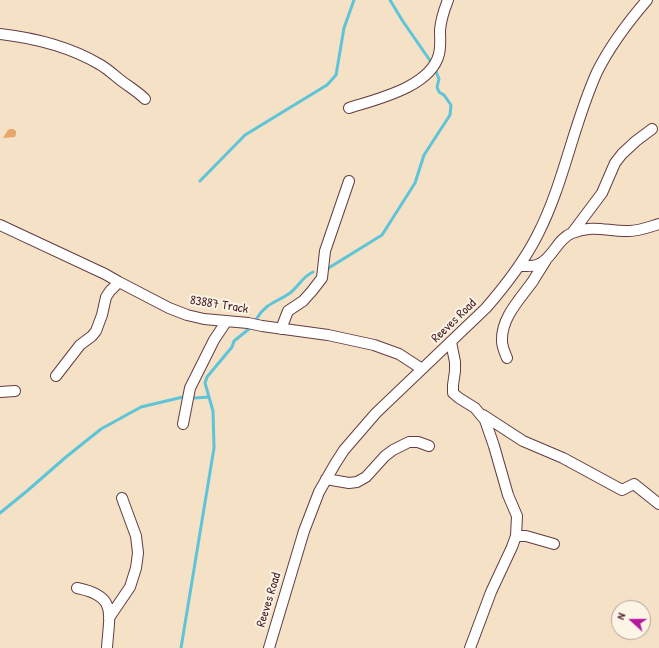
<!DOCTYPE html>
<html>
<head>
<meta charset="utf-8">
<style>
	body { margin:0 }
	#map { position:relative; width:659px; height:648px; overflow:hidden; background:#f5e1c5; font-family:"Patrick Hand",sans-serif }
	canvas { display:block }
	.north { position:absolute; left:611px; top:600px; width:40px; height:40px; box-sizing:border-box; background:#fcf5e5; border:1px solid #b59f9b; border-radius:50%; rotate:291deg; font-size:11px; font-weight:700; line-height:16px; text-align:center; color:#4a1f2b }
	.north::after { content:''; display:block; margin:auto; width:14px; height:18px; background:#b5179e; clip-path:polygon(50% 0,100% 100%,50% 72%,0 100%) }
</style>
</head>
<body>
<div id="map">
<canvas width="659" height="648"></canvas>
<div class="north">N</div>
</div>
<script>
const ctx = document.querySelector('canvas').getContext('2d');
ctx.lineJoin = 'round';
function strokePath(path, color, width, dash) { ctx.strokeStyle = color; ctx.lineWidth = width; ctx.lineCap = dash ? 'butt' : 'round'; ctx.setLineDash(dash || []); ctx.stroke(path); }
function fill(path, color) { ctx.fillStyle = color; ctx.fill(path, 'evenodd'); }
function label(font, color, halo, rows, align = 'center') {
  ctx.font = font + ' "Patrick Hand",sans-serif'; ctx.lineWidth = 4; ctx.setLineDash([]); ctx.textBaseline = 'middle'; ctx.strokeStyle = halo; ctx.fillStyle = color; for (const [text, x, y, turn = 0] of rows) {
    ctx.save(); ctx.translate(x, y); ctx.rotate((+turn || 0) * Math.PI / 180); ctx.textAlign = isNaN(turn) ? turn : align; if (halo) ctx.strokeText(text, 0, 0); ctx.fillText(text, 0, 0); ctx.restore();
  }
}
const stream = new Path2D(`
	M 390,0 L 402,20 L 431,62
	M 200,181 L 245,135 L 327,85 L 336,75 L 344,28 L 354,0
	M 327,269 L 382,235 L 415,183 L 424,155 L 450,115 L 451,105 L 444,95 L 439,92 L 437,87 L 439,79 L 435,69
	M 257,318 C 267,302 276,303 290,293 C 299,286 302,277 313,272
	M 194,398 L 209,397
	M 0,513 L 27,491 L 66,457 L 101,429 L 141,407 L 183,397
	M 181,648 L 214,448 L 213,411 L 205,383 L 207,377 L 232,347 L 234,341 L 249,329`);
const building = new Path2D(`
	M 10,129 L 13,129 L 16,131 L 16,134 L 15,137 L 3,138 L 8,130 Z`);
const minor = new Path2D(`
	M 0,34 C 35,38 68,46 99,64 C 108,69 115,76 123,82 C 131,88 138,92 145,99
	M 349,108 C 377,99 431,87 439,54 C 441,46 440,38 440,30 C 441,19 444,10 448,0
	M 0,225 L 105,274 L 119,282 L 169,308 L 187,315 L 204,319 L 248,323 L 262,326 L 328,335 L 374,345 L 399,354 L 422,369
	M 572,233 L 602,193 L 615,163 L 622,154 L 636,141 L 652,129
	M 520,266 C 526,266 533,267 539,264 C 553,258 557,239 572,233 C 594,224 608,232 629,231 C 639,231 649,227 659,224
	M 281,329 L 288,311 L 303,301 L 312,291 L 322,278 L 325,251 L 349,181
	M 451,342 L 455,362 L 455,371 L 453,385 L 453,393 L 459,398 L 475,408 L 485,420 L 494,446 L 508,495 L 517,516 L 516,536 L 512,547 L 491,592 L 470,648
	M 507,358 C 505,353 502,347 502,341 C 501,318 520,299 533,281 C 537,274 542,267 546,260
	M 56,376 L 80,345 L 92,336 L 96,331 L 102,315 L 106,297 L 110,291 L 119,282
	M 0,392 L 15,391
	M 483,415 L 523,441 L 563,458 L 622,490 L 634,484 L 659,504
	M 183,424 L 190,388 L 214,340 L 226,322
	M 326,479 L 349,483 L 357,482 L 366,477 L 385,456 L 393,450 L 409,442 L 418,442 L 429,446
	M 516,536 L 526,536 L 554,544
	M 77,588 C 118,596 109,614 107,648
	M 109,618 L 130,587 L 136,568 L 138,553 L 136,536 L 122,498
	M 269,648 L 304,531 L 319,492 L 335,464 L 344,450 L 376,413 L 486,308 C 506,285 524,262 538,234 C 564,183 573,125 597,72 C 610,46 628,22 647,0`);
const streetNames = [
	["83887 Track",219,305,9],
	["Reeves Road",454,321,-44],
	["Reeves Road",269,600,-73]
];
strokePath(stream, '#5dc4d9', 3);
fill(building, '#e7a66a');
strokePath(minor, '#643c42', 12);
strokePath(minor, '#fff', 10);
label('13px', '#4a1f2b', '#fcf5e5', streetNames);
</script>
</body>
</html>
